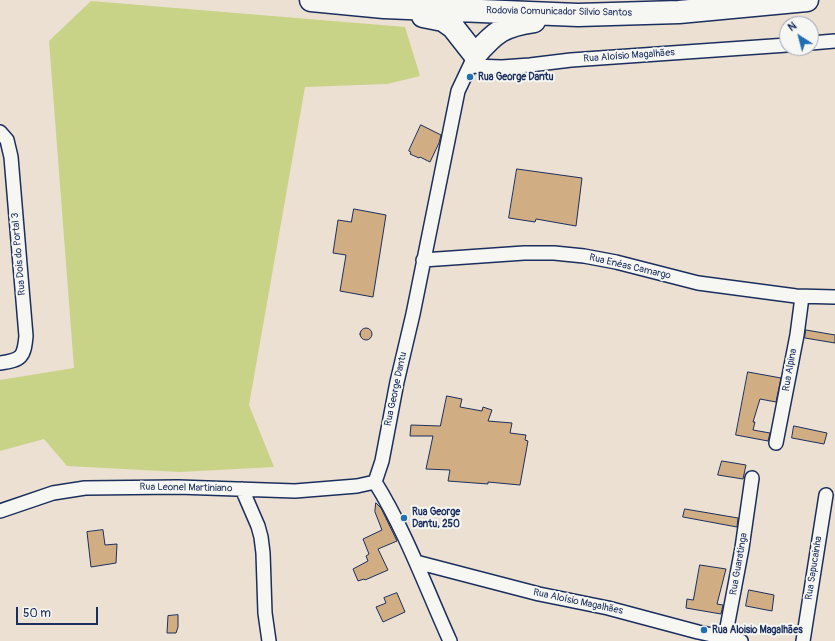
<!DOCTYPE html>
<html>
<head>
<meta charset="utf-8">
<style>
	body { margin:0 }
	#map { position:relative; width:835px; height:641px; overflow:hidden; background:#ebe0d1; font-family:Pangolin,sans-serif }
	canvas { display:block }
	.north { position:absolute; left:779px; top:16px; width:40px; height:40px; box-sizing:border-box; background:#f6f6f2; border:1px solid #9ea6b7; border-radius:50%; rotate:324deg; font-size:11px; font-weight:700; line-height:16px; text-align:center; color:#1b2f5e }
	.north::after { content:''; display:block; margin:auto; width:14px; height:18px; background:#1f6fb2; clip-path:polygon(50% 0,100% 100%,50% 72%,0 100%) }
	.scale { position:absolute; left:16px; top:607px; width:82px; height:18px; box-sizing:border-box; border:2px solid #1b2f5e; border-top:0; padding-left:5px; font-size:12px; line-height:14px; white-space:nowrap; color:#1b2f5e; -webkit-text-stroke:3px #f6f6f2; paint-order:stroke }
</style>
</head>
<body>
<div id="map">
<canvas width="835" height="641"></canvas>
<div class="north">N</div>
<div class="scale">50 m</div>
</div>
<script>
const ctx = document.querySelector('canvas').getContext('2d');
ctx.lineJoin = 'round';
function fill(path, color) { ctx.fillStyle = color; ctx.fill(path, 'evenodd'); }
function strokePath(path, color, width, dash) { ctx.strokeStyle = color; ctx.lineWidth = width; ctx.lineCap = dash ? 'butt' : 'round'; ctx.setLineDash(dash || []); ctx.stroke(path); }
function label(font, color, halo, rows, align = 'center') {
  ctx.font = font + ' Pangolin,sans-serif'; ctx.lineWidth = 4; ctx.setLineDash([]); ctx.textBaseline = 'middle'; ctx.strokeStyle = halo; ctx.fillStyle = color; for (const [text, x, y, turn = 0] of rows) {
    ctx.save(); ctx.translate(x, y); ctx.rotate((+turn || 0) * Math.PI / 180); ctx.textAlign = isNaN(turn) ? turn : align; if (halo) ctx.strokeText(text, 0, 0); ctx.fillText(text, 0, 0); ctx.restore();
  }
}
const green = new Path2D(`
	M 91,1 L 405,27 L 420,76 L 387,84 L 305,87 L 249,405 L 274,467 L 180,472 L 67,466 L 44,439 L 0,451 L 0,380 L 74,368 L 49,41 Z`);
const building = new Path2D(`
	M 421,125 L 441,135 L 439,143 L 430,162 L 420,157 L 419,158 L 410,154 L 411,152 L 409,151 Z
	M 517,169 L 582,178 L 576,226 L 536,219 L 535,222 L 509,218 Z
	M 354,209 L 386,215 L 373,297 L 340,291 L 346,255 L 333,253 L 338,220 L 351,222 Z
	M360 334a6 6 0 1 1 12 0a6 6 0 1 1-12 0Z
	M 806,330 L 835,335 L 835,343 L 805,338 Z
	M 748,372 L 781,378 L 776,402 L 760,399 L 753,422 L 755,422 L 753,430 L 770,433 L 768,441 L 736,435 Z
	M 447,396 L 462,399 L 460,407 L 482,411 L 483,407 L 492,410 L 488,421 L 512,423 L 510,433 L 526,435 L 525,440 L 528,441 L 520,485 L 488,482 L 488,484 L 448,481 L 450,470 L 426,469 L 433,436 L 410,436 L 411,425 L 440,426 Z
	M 794,426 L 827,433 L 824,444 L 792,438 Z
	M 722,461 L 746,465 L 743,479 L 718,475 Z
	M 376,503 L 381,508 L 397,541 L 378,549 L 388,570 L 365,580 L 364,579 L 358,581 L 353,569 L 368,561 L 366,556 L 369,554 L 363,539 L 382,530 L 375,512 Z
	M 685,509 L 738,518 L 737,527 L 683,517 Z
	M 103,530 L 105,545 L 117,544 L 116,563 L 91,567 L 87,532 Z
	M 700,565 L 726,569 L 717,604 L 723,605 L 721,614 L 686,608 L 687,599 L 693,600 Z
	M 749,590 L 774,595 L 772,611 L 746,606 Z
	M 397,593 L 405,612 L 383,622 L 376,607 L 386,603 L 384,598 Z
	M 178,615 L 178,627 L 176,633 L 167,633 L 168,616 Z`);
const minor = new Path2D(`
	M 811,43 L 835,41
	M 471,66 L 502,67 L 530,65 L 571,60 L 787,45
	M 0,132 L 7,140 L 11,157 L 26,336 C 24,357 22,360 0,363
	M 423,260 L 524,253 L 554,253 L 584,256 L 616,262 L 698,283 L 796,296 L 835,297
	M 776,443 L 797,335 L 802,297
	M 375,482 L 382,461 L 397,382 L 413,314 L 458,91 L 475,55
	M 375,482 C 406,532 426,588 450,641
	M 242,489 L 258,526 L 261,537 L 263,553 L 265,613 L 269,641
	M 0,511 L 53,493 L 85,488 L 178,487 L 295,491 L 357,486 L 375,482
	M 416,562 L 539,594 L 608,608 L 698,632 L 741,641
	M 725,638 L 742,548 L 752,478
	M 803,641 L 826,495`);
const motorway = new Path2D(`
	M 311,0 L 384,7 L 578,15 L 679,12 L 807,0
	M 423,16 L 443,20 L 453,27 L 475,55 C 495,32 504,25 534,21`);
const markers = [
	[470,77,4,"#1f6fb2"],
	[404,518,4,"#1f6fb2"],
	[704,630,4,"#1f6fb2"]
];
const streetNames = [
	["Rodovia Comunicador Silvio Santos",559,12,1],
	["Rua Aloísio Magalhães",629,56,-4],
	["Rua Dois do Portal 3",19,254,-95],
	["Rua Enéas Camargo",630,267,13],
	["Rua Alpina",790,370,-80],
	["Rua George Dantu",396,389,-78],
	["Rua Leonel Martiniano",186,488,1],
	["Rua Guaratinga",739,564,-80],
	["Rua Sapucainha",814,568,-81],
	["Rua Aloísio Magalhães",578,602,12]
];
const poiNames = [
	["Rua George Dantu",478,77],
	["Rua George",412,512],
	["Dantu, 250",412,524],
	["Rua Aloisio Magalhães",712,630]
];
fill(green, '#c8d387');
fill(building, '#d0ad83');
strokePath(building, '#1b2f5e', 1);
strokePath(minor, '#1b2f5e', 16);
strokePath(motorway, '#1b2f5e', 25);
strokePath(minor, '#f6f6f2', 13);
strokePath(motorway, '#f6f6f2', 22);
for (const [x, y, r, color] of markers) { const dot = new Path2D(); dot.arc(x, y, r, 0, 2 * Math.PI); ctx.fillStyle = color; ctx.fill(dot); strokePath(dot, '#f6f6f2', 1.5); }
label('10px', '#1b2f5e', '#f6f6f2', streetNames);
label('bold 10px', '#1b2f5e', '#f6f6f2', poiNames, 'left');
</script>
</body>
</html>
